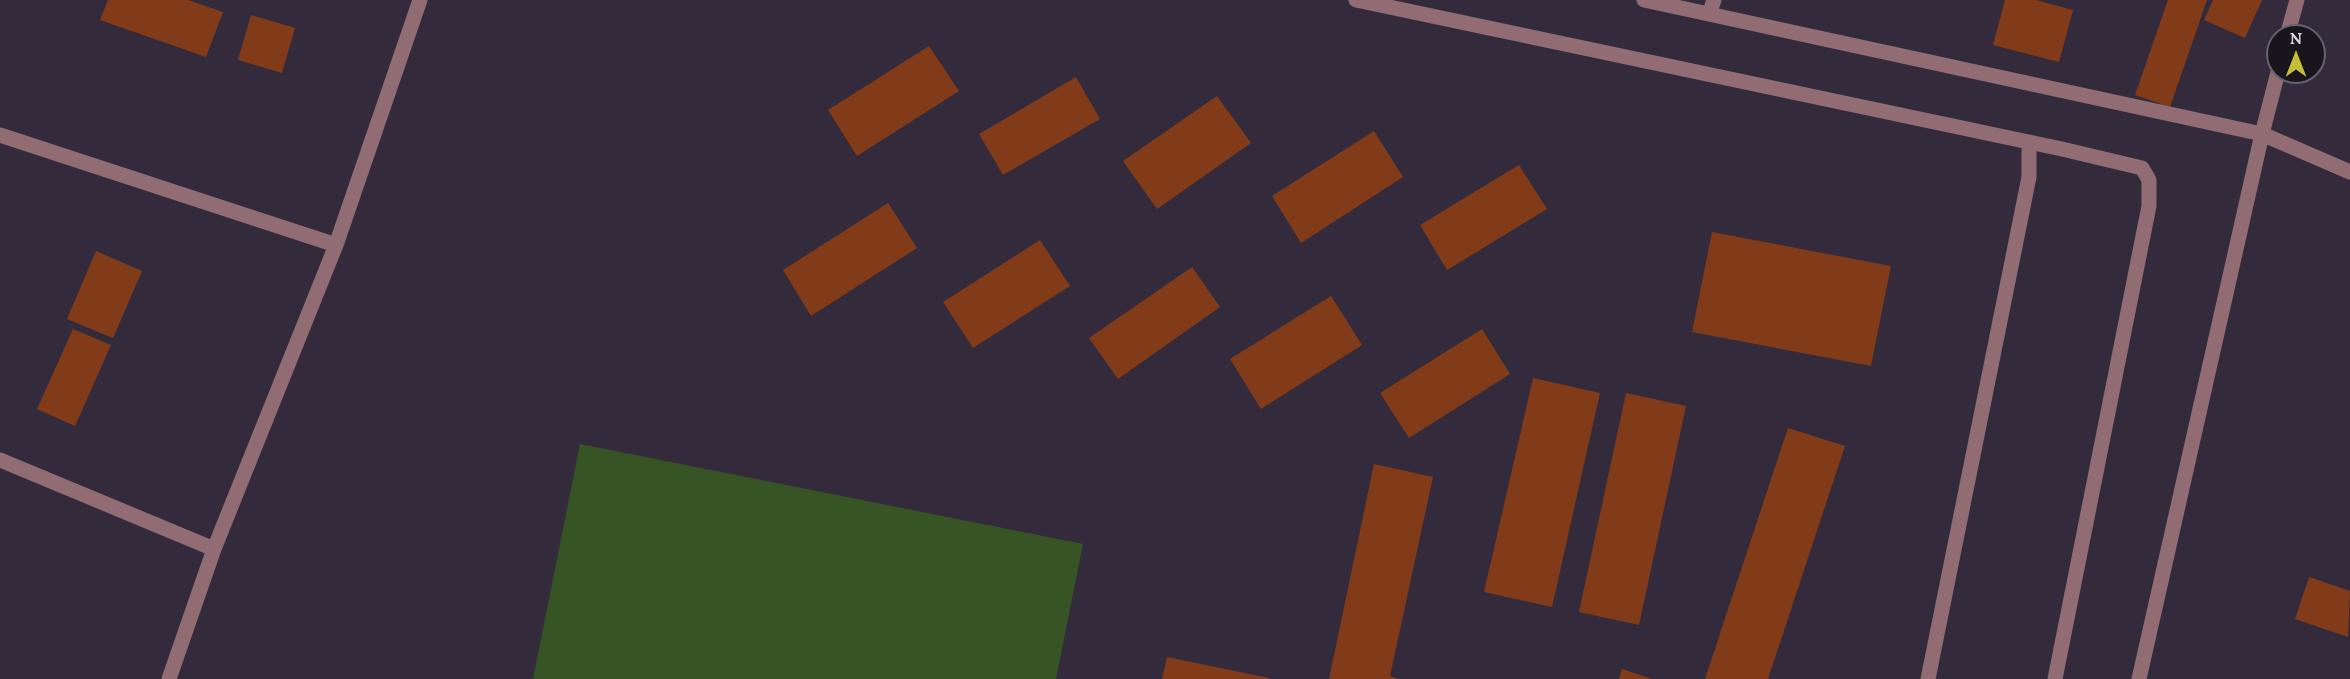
<!DOCTYPE html>
<html>
<head>
<meta charset="utf-8">
<style>
	body { margin:0 }
	#map { position:relative; width:2350px; height:679px; overflow:hidden; background:#332b3c; font-family:Lora,serif }
	canvas { display:block }
	.north { position:absolute; left:2266px; top:24px; width:60px; height:60px; box-sizing:border-box; background:#19151d; border:2px solid #66626b; border-radius:50%; rotate:0deg; font-size:16px; font-weight:700; line-height:24px; text-align:center; color:#dad5e0 }
	.north::after { content:''; display:block; margin:auto; width:21px; height:27px; background:#c6bc3c; clip-path:polygon(50% 0,100% 100%,50% 72%,0 100%) }
</style>
</head>
<body>
<div id="map">
<canvas width="2350" height="679"></canvas>
<div class="north">N</div>
</div>
<script>
const ctx = document.querySelector('canvas').getContext('2d');
ctx.lineJoin = 'round';
function fill(path, color) { ctx.fillStyle = color; ctx.fill(path, 'evenodd'); }
function strokePath(path, color, width, dash) { ctx.strokeStyle = color; ctx.lineWidth = width; ctx.lineCap = dash ? 'butt' : 'round'; ctx.setLineDash(dash || []); ctx.stroke(path); }
const green = new Path2D(`
	M 580,444 L 1083,544 L 1056,679 L 533,679 Z`);
const building = new Path2D(`
	M 108,0 L 188,0 L 223,12 L 206,57 L 100,20 Z
	M 2005,0 L 2036,0 L 2073,10 L 2059,62 L 1993,45 Z
	M 2168,0 L 2207,0 L 2170,107 L 2135,95 Z
	M 2213,0 L 2262,0 L 2245,38 L 2204,20 Z
	M 251,15 L 295,28 L 282,73 L 238,60 Z
	M 929,46 L 959,91 L 857,156 L 828,110 Z
	M 1076,77 L 1100,119 L 1003,175 L 979,134 Z
	M 1217,96 L 1251,143 L 1157,209 L 1123,161 Z
	M 1374,131 L 1403,177 L 1301,243 L 1272,196 Z
	M 1519,165 L 1547,209 L 1447,270 L 1420,225 Z
	M 888,203 L 917,248 L 811,316 L 783,270 Z
	M 1712,232 L 1891,266 L 1871,366 L 1692,332 Z
	M 1040,240 L 1070,286 L 973,348 L 943,302 Z
	M 96,251 L 142,271 L 113,338 L 67,319 Z
	M 1192,267 L 1220,307 L 1118,379 L 1089,338 Z
	M 1331,296 L 1362,345 L 1261,409 L 1230,359 Z
	M 73,329 L 111,345 L 75,426 L 37,409 Z
	M 1482,329 L 1510,374 L 1409,438 L 1380,393 Z
	M 1533,378 L 1600,393 L 1552,607 L 1484,592 Z
	M 1626,393 L 1686,406 L 1639,625 L 1579,612 Z
	M 1788,428 L 1845,446 L 1768,679 L 1705,679 Z
	M 1374,464 L 1433,477 L 1390,676 L 1398,679 L 1329,679 Z
	M 2309,577 L 2350,591 L 2348,637 L 2295,619 Z
	M 1167,657 L 1269,678 L 1269,679 L 1162,679 Z
	M 1622,669 L 1652,679 L 1619,679 Z`);
const minor = new Path2D(`
	M 1356,0 L 2062,149 L 2142,168 L 2149,180 L 2149,206 L 2055,679
	M 1644,0 L 2262,134 L 2350,172
	M 1709,14 L 1714,0
	M 2287,36 L 2297,0
	M 0,135 L 336,245
	M 0,460 L 214,549
	M 169,679 L 214,549 L 336,245 L 420,0
	M 1928,679 L 2029,177 L 2029,142
	M 2139,679 L 2262,134 L 2278,72`);
fill(green, '#375524');
fill(building, '#813b19');
strokePath(minor, '#916c73', 15);
</script>
</body>
</html>
